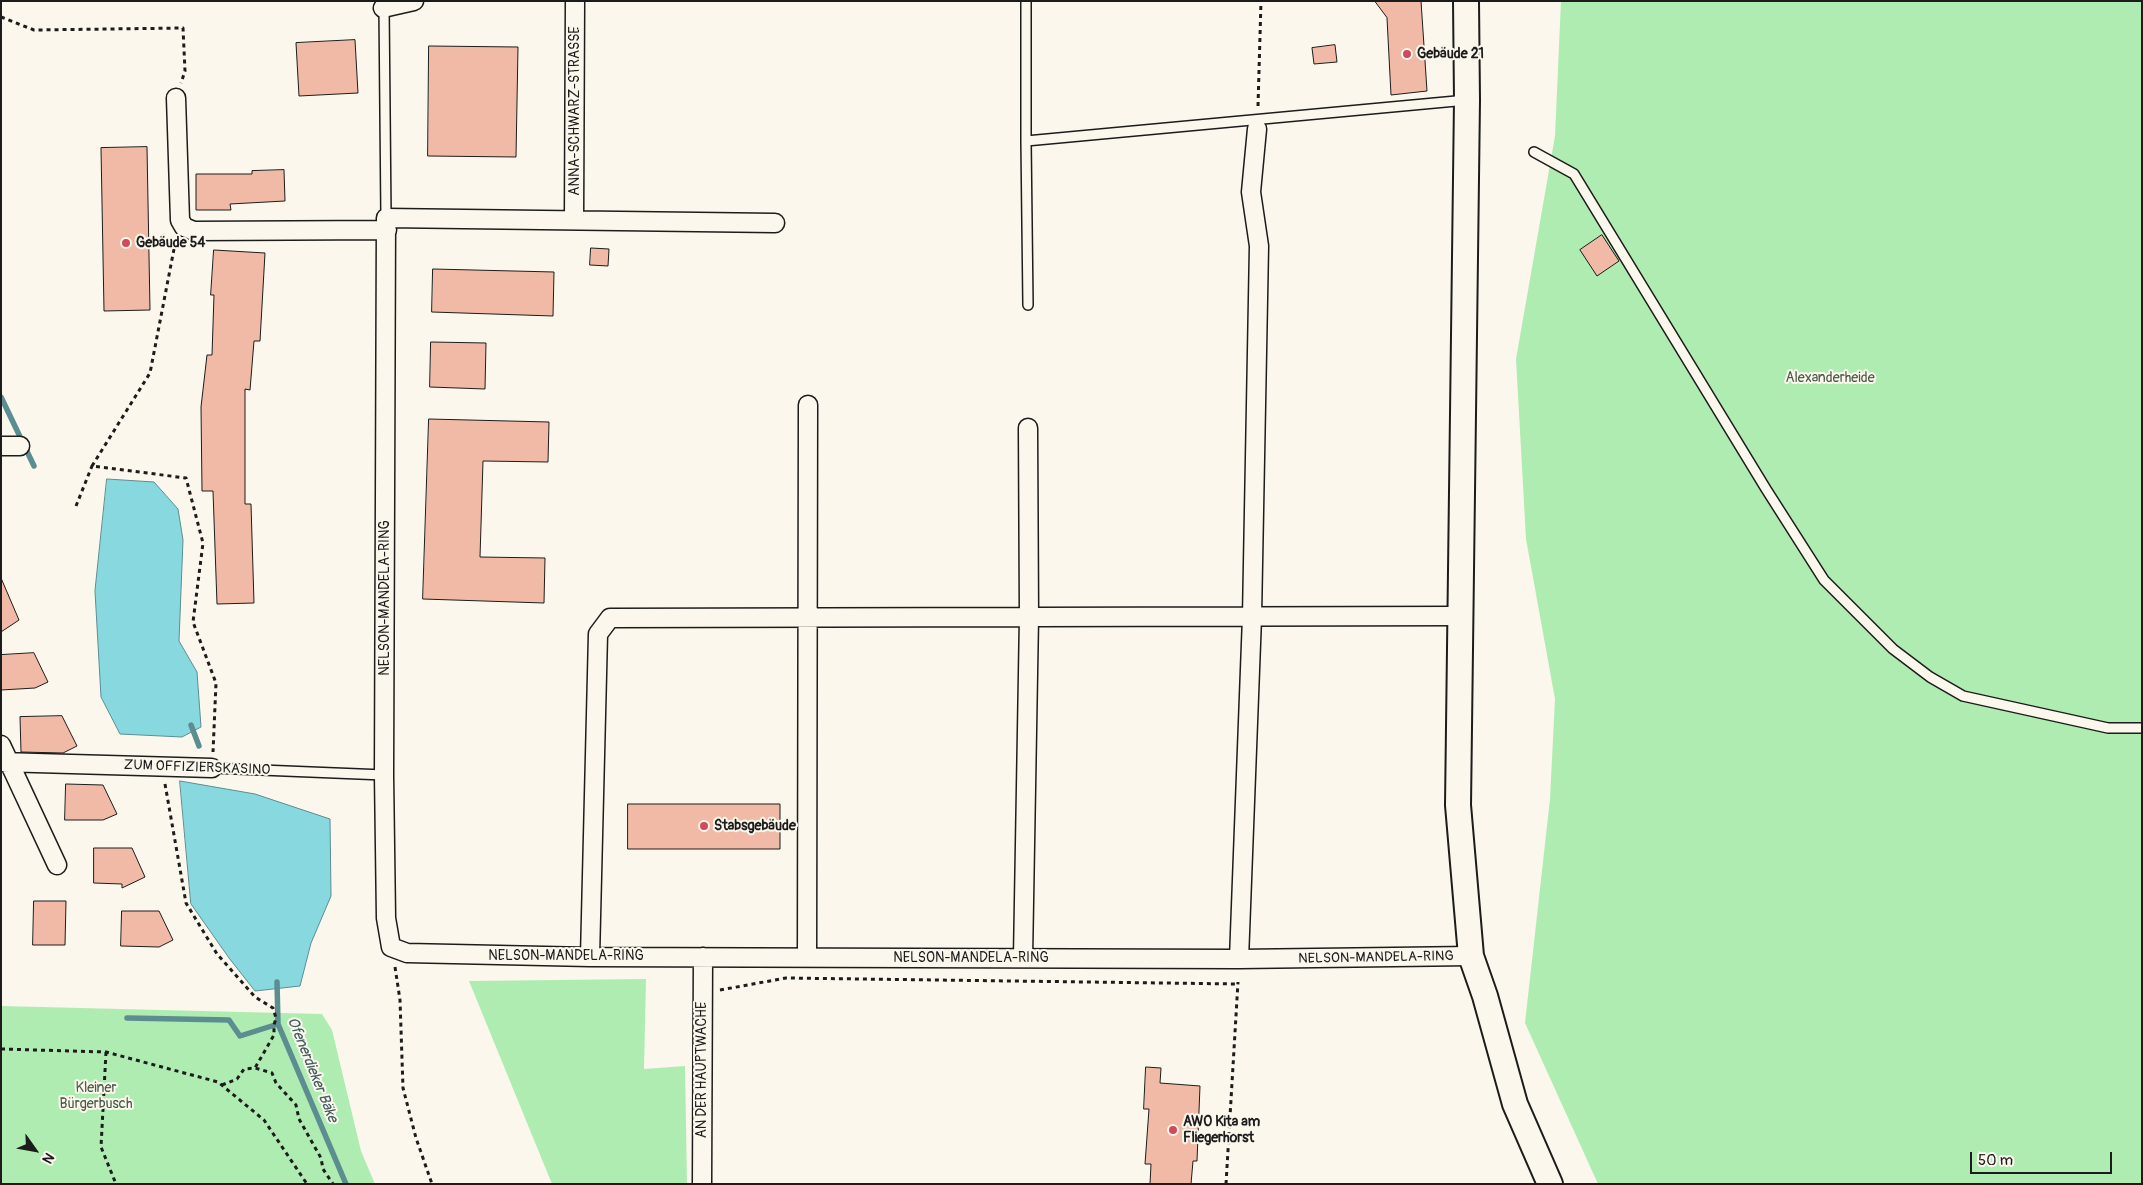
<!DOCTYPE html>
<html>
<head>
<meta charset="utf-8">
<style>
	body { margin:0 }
	#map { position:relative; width:2143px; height:1185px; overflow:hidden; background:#fbf7ec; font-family:Pangolin,sans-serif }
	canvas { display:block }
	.frame { position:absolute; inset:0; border:2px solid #1c1c1c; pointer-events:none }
	.north { position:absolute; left:10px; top:1125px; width:50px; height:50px; -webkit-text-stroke:4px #fbf7ec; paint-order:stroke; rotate:122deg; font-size:14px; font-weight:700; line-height:20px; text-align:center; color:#1c1c1c }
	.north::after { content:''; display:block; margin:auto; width:18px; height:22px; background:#1c1c1c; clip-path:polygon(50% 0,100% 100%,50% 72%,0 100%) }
	.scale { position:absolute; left:1970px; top:1152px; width:142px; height:22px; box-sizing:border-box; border:2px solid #1c1c1c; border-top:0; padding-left:6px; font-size:15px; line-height:18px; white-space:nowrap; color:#1c1c1c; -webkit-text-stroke:4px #fbf7ec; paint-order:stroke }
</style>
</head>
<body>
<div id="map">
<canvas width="2143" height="1185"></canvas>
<div class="frame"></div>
<div class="north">N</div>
<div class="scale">50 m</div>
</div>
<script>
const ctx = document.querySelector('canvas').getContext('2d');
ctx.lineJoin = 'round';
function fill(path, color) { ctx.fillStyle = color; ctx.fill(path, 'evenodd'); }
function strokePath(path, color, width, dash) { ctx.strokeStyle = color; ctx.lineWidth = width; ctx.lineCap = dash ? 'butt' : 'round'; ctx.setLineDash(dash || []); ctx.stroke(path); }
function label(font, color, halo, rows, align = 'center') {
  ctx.font = font + ' Pangolin,sans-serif'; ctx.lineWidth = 4; ctx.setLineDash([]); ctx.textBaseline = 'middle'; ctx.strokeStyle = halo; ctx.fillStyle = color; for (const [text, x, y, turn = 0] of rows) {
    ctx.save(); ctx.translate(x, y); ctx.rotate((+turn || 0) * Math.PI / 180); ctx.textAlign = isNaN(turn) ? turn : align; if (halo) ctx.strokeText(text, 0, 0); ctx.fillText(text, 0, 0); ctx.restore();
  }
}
const green = new Path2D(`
	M 1561,1 L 2142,1 L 2142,1184 L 1598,1184 L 1525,1023 L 1550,799 L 1555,699 L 1526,539 L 1516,359 L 1555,136 Z
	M 646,979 L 644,1069 L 685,1066 L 687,1184 L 552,1184 L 469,981 Z
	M 1,1006 L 322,1014 L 332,1030 L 361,1151 L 375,1184 L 1,1184 Z`);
const water = new Path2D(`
	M 107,479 L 154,482 L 178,509 L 183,540 L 179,641 L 197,672 L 201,727 L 182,737 L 120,734 L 101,697 L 95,591 Z
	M 180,781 L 255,794 L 330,819 L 331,896 L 311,943 L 300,986 L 255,991 L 229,958 L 191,904 Z`);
const stream = new Path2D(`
	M 1,397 L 34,466
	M 191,725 L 199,746
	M 277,982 L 278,1024 L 346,1184
	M 127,1018 L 229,1020 L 240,1036 L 278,1024`);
const building = new Path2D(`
	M 1375,1 L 1421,1 L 1427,91 L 1391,95 L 1387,18 Z
	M 355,40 L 358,93 L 299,96 L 296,43 Z
	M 1335,45 L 1337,62 L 1314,64 L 1312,48 Z
	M 429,46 L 518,47 L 516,157 L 428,156 Z
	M 147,147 L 150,310 L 104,311 L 101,148 Z
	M 284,170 L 285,201 L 230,204 L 231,210 L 196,210 L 196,174 L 252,174 L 252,171 Z
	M 1602,235 L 1619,261 L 1597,276 L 1580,250 Z
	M 591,248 L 609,249 L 608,266 L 590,265 Z
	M 214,250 L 265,253 L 260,341 L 254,341 L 250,390 L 245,389 L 245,504 L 251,504 L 254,603 L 217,604 L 213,491 L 202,491 L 201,407 L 207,355 L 212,355 L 214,295 L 211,295 Z
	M 433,269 L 554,272 L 553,316 L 432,312 Z
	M 431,342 L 486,343 L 485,389 L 430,387 Z
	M 429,419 L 549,422 L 548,462 L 483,461 L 480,557 L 545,558 L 544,603 L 423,599 Z
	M 1,578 L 19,620 L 1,632 Z
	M 34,653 L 48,682 L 35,688 L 1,690 L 1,655 Z
	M 62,716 L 77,746 L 63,753 L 21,752 L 20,717 Z
	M 66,784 L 103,785 L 117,814 L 103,820 L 65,820 Z
	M 628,804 L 780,804 L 780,849 L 628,849 Z
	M 94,848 L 132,848 L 145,877 L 122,888 L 122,884 L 94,883 Z
	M 34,901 L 66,901 L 65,945 L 33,945 Z
	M 122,911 L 159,911 L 173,940 L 159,947 L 121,946 Z
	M 1146,1067 L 1161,1068 L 1160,1083 L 1200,1086 L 1197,1161 L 1193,1161 L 1191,1184 L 1150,1184 L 1151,1164 L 1145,1164 L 1149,1109 L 1144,1109 Z`);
const path = new Path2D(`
	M 1,17 L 34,30 L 183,28 L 185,71 L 181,83
	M 1258,106 L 1261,1
	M 178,242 L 174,249 L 150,373 L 92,466 L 186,478 L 203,543 L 193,622 L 216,683 L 213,752
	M 76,506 L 92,466
	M 165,784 L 186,903 L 217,954 L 255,997 L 273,1008 L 276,1018 L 274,1025 L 274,1035 L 255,1068
	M 395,967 L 400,1000 L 403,1088 L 416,1138 L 432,1184
	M 720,990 L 786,978 L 1238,984
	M 1,1049 L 106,1052 L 218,1082 L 264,1120 L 307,1184
	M 106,1052 L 101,1147 L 116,1184
	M 222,1085 L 237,1079 L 244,1069 L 255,1068 L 272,1073 L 276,1083 L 296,1105 L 299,1119 L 321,1158 L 323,1169 L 333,1184
	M 1226,1184 L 1238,982`);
const lane = new Path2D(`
	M 1026,1 L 1026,141
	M 384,6 L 386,218
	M 1534,152 L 1574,174 L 1766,489 L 1824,580 L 1893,649 L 1930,677 L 1963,696 L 2108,728 L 2142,728
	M 1028,305 L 1026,141 L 1467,100
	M 212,768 L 384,775`);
const street = new Path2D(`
	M 383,8 L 414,1
	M 176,98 L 180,220 L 184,227 L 194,231 L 387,230
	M 574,220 L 575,1
	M 775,223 L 386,218 L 384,775 L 386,918 L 391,947 L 407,953 L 590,957 L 1239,959 L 1471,956
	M 1,446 L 20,446
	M 1,745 L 57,865
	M 1,762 L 212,768
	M 590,957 L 598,634 L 610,618 L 1460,616
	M 807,957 L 808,405
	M 1023,958 L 1029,617 L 1028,428
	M 1239,959 L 1252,617 L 1259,246 L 1251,192 L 1257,129
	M 702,1184 L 703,957`);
const secondary = new Path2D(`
	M 1466,1 L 1467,100 L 1458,805 L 1471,956 L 1485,996 L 1515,1104 L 1550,1184`);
const markers = [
	[1407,54,5,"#d1495b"],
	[126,243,5,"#d1495b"],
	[704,826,5,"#d1495b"],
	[1173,1130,5,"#d1495b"]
];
const poiNames = [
	["Gebäude 21",1417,54],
	["Gebäude 54",136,243],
	["Stabsgebäude",714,826],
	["AWO Kita am",1183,1122],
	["Fliegerhorst",1183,1138]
];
const streetNames = [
	["ANNA-SCHWARZ-STRASSE",575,111,-90],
	["NELSON-MANDELA-RING",385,598,-90],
	["ZUM OFFIZIERSKASINO",197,768,2],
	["NELSON-MANDELA-RING",566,956],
	["NELSON-MANDELA-RING",971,958],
	["NELSON-MANDELA-RING",1376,958,-1],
	["AN DER HAUPTWACHE",702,1070,-90]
];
const parkNames = [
	["Alexanderheide",1830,378],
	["Kleiner",96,1088],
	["Bürgerbusch",96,1104]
];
const waterNames = [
	["Ofenerdieker Bäke",312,1070,68]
];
fill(green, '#afecb2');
fill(water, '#87d9df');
strokePath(water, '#5c8d91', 1);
strokePath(stream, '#5c8d91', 5.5);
fill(building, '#f1baa6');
strokePath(building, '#1c1c1c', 1);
strokePath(lane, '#1c1c1c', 12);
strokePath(street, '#1c1c1c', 21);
strokePath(secondary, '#1c1c1c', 28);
strokePath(path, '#1c1c1c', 3, [4, 4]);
strokePath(lane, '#fbf7ec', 9);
strokePath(street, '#fbf7ec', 18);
strokePath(secondary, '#fbf7ec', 24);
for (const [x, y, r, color] of markers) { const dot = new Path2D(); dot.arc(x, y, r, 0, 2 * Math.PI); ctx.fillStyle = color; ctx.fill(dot); strokePath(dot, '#fbf7ec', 2); }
label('bold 14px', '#1c1c1c', '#fbf7ec', poiNames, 'left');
label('14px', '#1c1c1c', '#fbf7ec', streetNames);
label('14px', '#485a49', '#fbf7ec', parkNames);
label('italic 15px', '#415e60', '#fbf7ec', waterNames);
</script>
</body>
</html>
